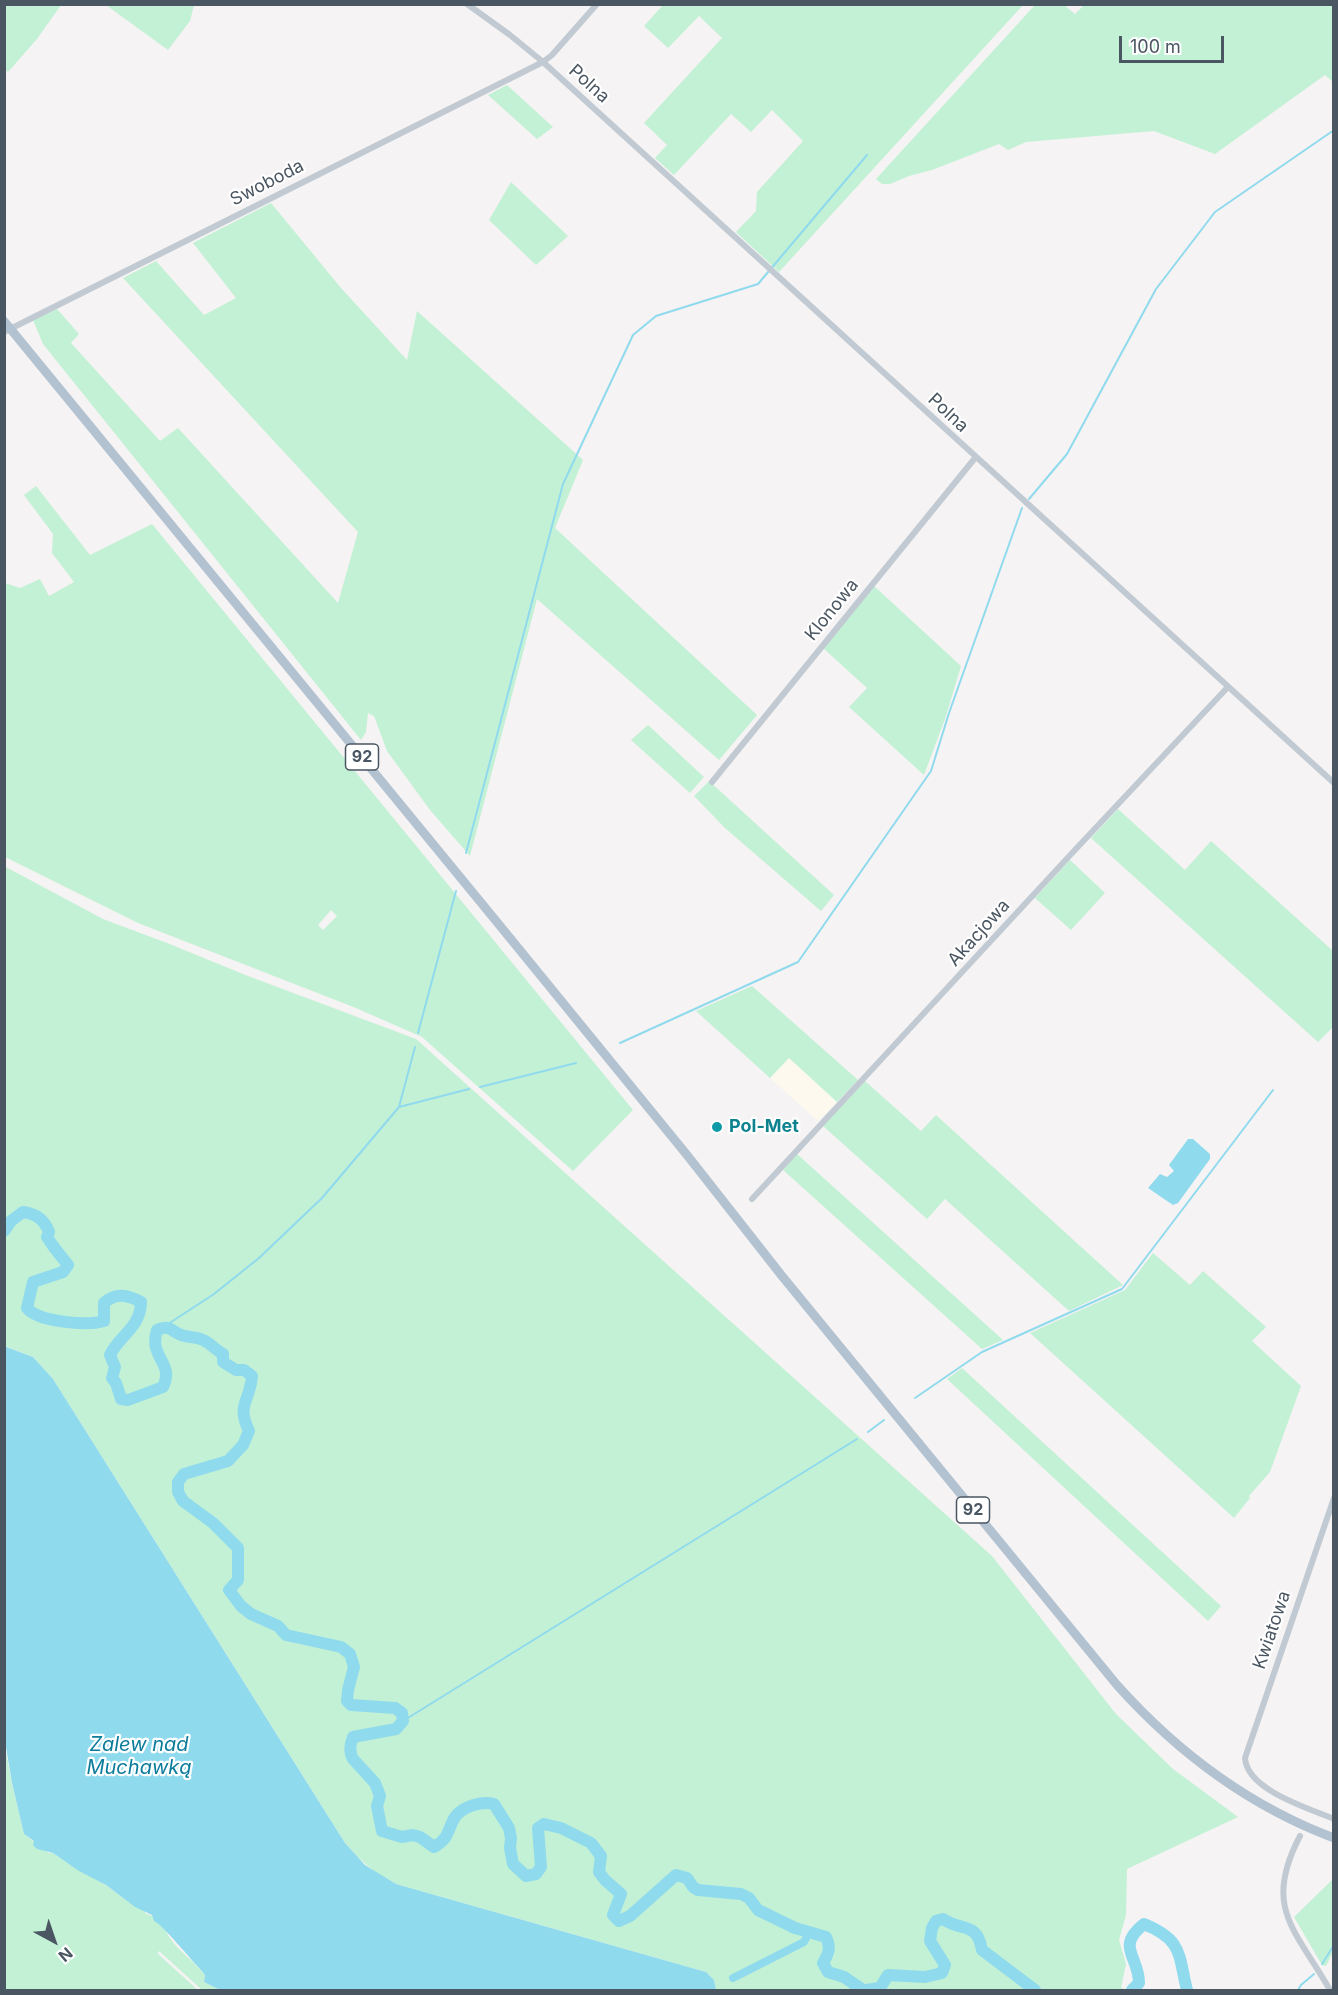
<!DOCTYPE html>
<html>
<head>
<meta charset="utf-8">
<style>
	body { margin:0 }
	#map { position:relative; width:1338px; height:1995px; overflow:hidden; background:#f5f3f3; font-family:Inter,sans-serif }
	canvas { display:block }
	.frame { position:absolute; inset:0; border:6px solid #4a5661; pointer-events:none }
	.north { position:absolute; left:24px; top:1911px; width:60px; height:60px; -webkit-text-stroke:4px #fff; paint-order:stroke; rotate:140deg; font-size:16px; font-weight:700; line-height:24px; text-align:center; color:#4a5661 }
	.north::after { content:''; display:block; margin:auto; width:21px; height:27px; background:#4a5661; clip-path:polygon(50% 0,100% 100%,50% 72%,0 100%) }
	.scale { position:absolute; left:1119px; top:36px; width:105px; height:27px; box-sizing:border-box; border:3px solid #4a5661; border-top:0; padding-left:8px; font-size:18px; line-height:21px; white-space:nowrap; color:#4a5661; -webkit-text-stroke:4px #fff; paint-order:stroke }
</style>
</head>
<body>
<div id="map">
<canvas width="1338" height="1995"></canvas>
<div class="frame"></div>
<div class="north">N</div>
<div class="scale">100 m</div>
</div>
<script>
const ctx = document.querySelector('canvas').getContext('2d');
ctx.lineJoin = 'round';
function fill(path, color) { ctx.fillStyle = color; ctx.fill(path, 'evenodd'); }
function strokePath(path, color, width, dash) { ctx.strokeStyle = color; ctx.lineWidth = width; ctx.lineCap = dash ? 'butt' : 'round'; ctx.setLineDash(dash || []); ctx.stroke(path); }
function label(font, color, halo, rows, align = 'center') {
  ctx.font = font + ' Inter,sans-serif'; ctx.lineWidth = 4.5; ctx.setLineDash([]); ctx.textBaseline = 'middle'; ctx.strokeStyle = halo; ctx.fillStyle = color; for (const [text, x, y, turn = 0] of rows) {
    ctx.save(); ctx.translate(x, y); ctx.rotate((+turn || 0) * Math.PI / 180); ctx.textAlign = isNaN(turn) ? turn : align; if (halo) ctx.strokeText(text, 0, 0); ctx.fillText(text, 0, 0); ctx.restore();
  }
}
const commercial = new Path2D(`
	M 789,1057 L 837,1102 L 818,1121 L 770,1078 Z`);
const green = new Path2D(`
	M 5,4 L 61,5 L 37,39 L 8,72 L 5,70 Z
	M 664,4 L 1023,4 L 1023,5 L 779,272 L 736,232 L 756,211 L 757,192 L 803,141 L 772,110 L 751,132 L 731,114 L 674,175 L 655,158 L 667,145 L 644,123 L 722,38 L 699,16 L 668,48 L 644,26 Z
	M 106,5 L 194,5 L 190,21 L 168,50 Z
	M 1084,5 L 1333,5 L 1333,82 L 1325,75 L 1215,154 L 1154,131 L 1026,142 L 1008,150 L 999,144 L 932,170 L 909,176 L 890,184 L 882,184 L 876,179 L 1035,5 L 1064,5 L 1075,14 Z
	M 507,85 L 553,127 L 537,139 L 488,95 Z
	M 511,182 L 568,236 L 536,265 L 489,220 Z
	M 271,203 L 341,288 L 407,360 L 417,311 L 583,460 L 555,528 L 757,715 L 719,760 L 537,599 L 470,856 L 430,810 L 387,751 L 374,716 L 368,713 L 366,732 L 361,740 L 43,344 L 33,320 L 57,309 L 79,334 L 71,343 L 160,441 L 178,428 L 338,603 L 358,532 L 123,278 L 156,261 L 204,315 L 236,298 L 193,243 Z
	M 36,486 L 90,555 L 152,524 L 633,1110 L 573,1171 L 422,1037 L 356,1008 L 138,923 L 5,857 L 5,583 L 20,588 L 40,579 L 49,596 L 74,582 L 52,553 L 53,534 L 24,495 ZM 331,910 L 337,916 L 323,930 L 318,925 Z
	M 874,586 L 961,666 L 945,719 L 924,775 L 849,707 L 867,688 L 823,648 Z
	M 648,725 L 704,777 L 690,793 L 631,740 Z
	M 709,781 L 834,895 L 821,911 L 725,828 L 694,796 Z
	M 1118,809 L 1185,870 L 1211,841 L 1333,951 L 1333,1027 L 1318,1042 L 1091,838 Z
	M 1070,860 L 1105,893 L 1071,930 L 1035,898 Z
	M 4,866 L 103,919 L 167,943 L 248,976 L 416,1039 L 992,1556 L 1116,1714 L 1173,1769 L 1238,1817 L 1127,1869 L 1126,1915 L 1119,1940 L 1126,1964 L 1121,1988 L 1129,1990 L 716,1990 L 714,1980 L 706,1972 L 396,1884 C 375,1873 360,1861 345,1843 L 53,1379 L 33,1357 L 5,1346 Z
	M 752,986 L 858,1080 L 837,1102 L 789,1058 L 770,1078 L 696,1011 Z
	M 865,1081 L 921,1131 L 936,1115 L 1123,1285 L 1069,1311 L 945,1199 L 927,1219 L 823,1126 Z
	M 797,1154 L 1003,1340 L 982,1349 L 783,1170 Z
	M 1153,1253 L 1190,1285 L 1203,1271 L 1266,1327 L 1252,1341 L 1301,1386 L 1270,1472 L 1249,1496 L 1250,1498 L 1234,1518 L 1030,1333 L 1125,1290 Z
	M 962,1368 L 1221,1606 L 1208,1621 L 947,1379 Z
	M 4,1741 L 12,1784 L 24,1834 L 49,1853 L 53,1853 C 70,1865 90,1875 107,1886 C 120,1895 130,1905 144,1910 L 146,1914 C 158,1916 164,1929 170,1938 C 178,1950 192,1960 202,1971 L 205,1975 L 204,1982 L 220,1990 L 202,1990 L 159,1951 L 158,1954 L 198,1990 L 5,1990 Z
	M 1333,1879 L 1333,1952 L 1326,1966 L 1322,1965 L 1294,1917 Z`);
const water = new Path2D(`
	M 1188,1139 L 1193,1139 L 1210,1154 L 1210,1159 L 1178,1203 L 1173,1205 L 1148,1188 L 1160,1174 L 1167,1177 L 1174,1171 L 1169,1165 Z
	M 4,1346 L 33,1357 L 53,1379 L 345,1843 L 365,1865 L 396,1884 L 706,1972 L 714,1980 L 716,1990 L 220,1990 L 204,1982 L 205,1975 L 202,1971 C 192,1961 162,1924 154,1921 L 152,1915 L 135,1907 L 106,1885 L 79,1871 L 53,1853 L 37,1849 L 33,1845 L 34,1841 L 24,1834 L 12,1783 L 5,1741 Z`);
const stream = new Path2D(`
	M 1029,499 L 1067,454 L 1156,289 L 1215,212 L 1334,130
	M 466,853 L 563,484 L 633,335 L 656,316 L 758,284 L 867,155
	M 418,1033 L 456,891
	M 620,1043 L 798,962 L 931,771 L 949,713 L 1022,508
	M 480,1087 L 576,1063
	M 399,1107 L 469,1089
	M 165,1326 L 214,1294 L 259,1258 L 322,1198 L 399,1107 L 415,1047
	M 915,1398 L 982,1352 L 1122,1289 L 1273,1090
	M 868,1432 L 884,1420
	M 403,1721 L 857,1439
	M 1322,1964 L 1334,1945
	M 1298,1990 L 1301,1985 L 1314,1974`);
const canal = new Path2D(`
	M 733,1978 L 804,1942 L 809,1932`);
const river = new Path2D(`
	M 4,1231 L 11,1221 L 23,1212 C 36,1214 44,1219 49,1232 L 47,1237 L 53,1246 L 68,1265 L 63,1272 L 33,1282 L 27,1308 C 38,1322 87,1326 104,1321 L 104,1303 C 116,1292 128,1295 141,1302 C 141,1327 119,1336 110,1355 L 115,1367 L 112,1378 L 116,1383 L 121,1399 L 128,1400 L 163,1387 C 175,1362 148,1358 157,1330 C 169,1325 169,1329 179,1334 C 186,1338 195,1336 203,1340 C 210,1343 216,1350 223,1354 L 223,1362 L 236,1370 L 244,1370 L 252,1376 C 250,1402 236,1404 249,1431 L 243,1445 L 228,1461 L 184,1474 L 178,1482 L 178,1492 L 183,1501 L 213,1523 L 238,1548 L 238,1580 L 229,1590 L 241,1606 L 251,1614 L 278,1626 L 286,1635 L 341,1647 L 350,1654 L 354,1667 L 348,1690 L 347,1701 L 351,1705 L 395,1708 L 402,1713 L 403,1721 L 396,1729 L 353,1737 C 350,1744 349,1752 353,1759 L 375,1783 L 380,1796 L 377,1806 L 382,1831 L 402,1837 L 413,1835 L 420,1837 L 434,1847 C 450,1838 447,1830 455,1817 C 463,1806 482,1801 494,1804 L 509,1828 L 511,1838 L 510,1848 L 513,1864 L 526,1876 L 536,1874 L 541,1867 L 538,1828 L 544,1824 L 561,1828 L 591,1843 L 601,1856 L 599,1872 L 605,1880 L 621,1894 L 613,1915 L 619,1921 L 630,1916 L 676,1875 L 687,1878 L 693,1887 L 698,1890 L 741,1894 L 749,1898 L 758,1910 L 795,1928 L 826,1937 C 831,1948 829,1953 823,1963 L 828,1972 L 844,1977 L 863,1990
	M 866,1990 L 880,1988 L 888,1975 L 925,1977 L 942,1973 L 945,1965 L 930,1941 L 932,1928 L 936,1921 L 943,1919 C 962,1932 977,1921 982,1950 L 1035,1990
	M 1132,1990 L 1139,1983 C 1139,1956 1115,1947 1144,1924 C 1183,1940 1178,1954 1187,1990`);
const minor = new Path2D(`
	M 467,4 L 510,35 L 543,62 L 1334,783
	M 4,332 L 543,62 L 552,55 L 597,4
	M 712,782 L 975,458
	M 752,1199 L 1074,851 L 1227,688
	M 1334,1498 L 1245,1758 C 1247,1790 1308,1808 1334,1819
	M 1300,1836 C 1262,1908 1296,1930 1330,1990`);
const primary = new Path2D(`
	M 4,321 L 501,927 L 687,1155 L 782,1276 L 1117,1685 C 1177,1752 1249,1806 1334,1838`);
const markers = [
	[717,1127,6,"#0f9aa8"]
];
const shields = [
	[362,757,33],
	[973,1510,33]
];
const shieldNames = [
	["92",362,757],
	["92",973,1510]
];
const streetNames = [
	["Polna",589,84,42],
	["Swoboda",267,183,-27],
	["Polna",948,413,43],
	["Klonowa",832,610,-51],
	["Akacjowa",979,933,-48],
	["Kwiatowa",1272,1630,-71]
];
const cultureNames = [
	["Pol-Met",729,1127]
];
const waterNames = [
	["Zalew nad",139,1745],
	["Muchawką",139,1768]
];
fill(commercial, '#fdf9ef');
fill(green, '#c3f1d5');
fill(water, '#90daee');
strokePath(stream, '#90daee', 2);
strokePath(canal, '#90daee', 8);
strokePath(river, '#90daee', 12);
strokePath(minor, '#c1cad2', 6);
strokePath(primary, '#b3c2d1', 9);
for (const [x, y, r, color] of markers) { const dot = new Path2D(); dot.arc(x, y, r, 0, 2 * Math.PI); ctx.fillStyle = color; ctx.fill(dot); strokePath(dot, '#fff', 2); }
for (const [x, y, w] of shields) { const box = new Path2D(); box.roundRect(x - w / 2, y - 13, w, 26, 4.5); ctx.fillStyle = '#fff'; ctx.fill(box); strokePath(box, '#4a5661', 1.5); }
label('bold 16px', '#4a5661', null, shieldNames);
label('18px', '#4a5661', '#fff', streetNames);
label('bold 18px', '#0d838f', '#fff', cultureNames, 'left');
label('italic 20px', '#0c7c9b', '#fff', waterNames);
</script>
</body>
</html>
